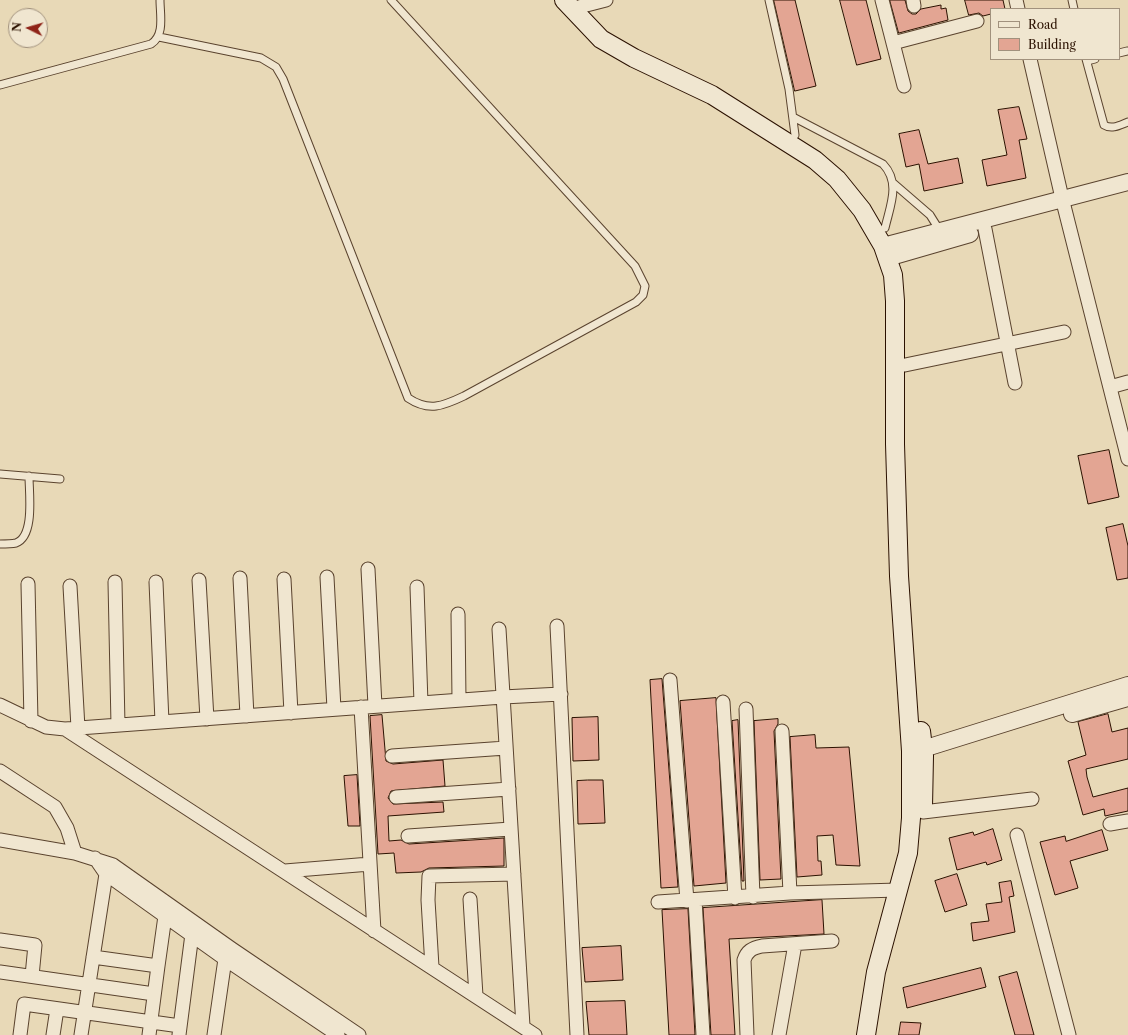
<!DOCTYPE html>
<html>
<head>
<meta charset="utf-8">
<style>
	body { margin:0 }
	#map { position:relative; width:1128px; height:1035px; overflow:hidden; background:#e8d9b7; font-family:"Libre Caslon Text",serif }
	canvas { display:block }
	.legend { position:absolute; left:990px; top:8px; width:130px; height:52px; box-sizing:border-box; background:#f0e6d0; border:1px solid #a1917d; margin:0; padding:5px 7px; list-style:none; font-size:12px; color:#2b1100 }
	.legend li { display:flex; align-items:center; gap:8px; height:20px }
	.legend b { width:20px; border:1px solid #a1917d }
	.north { position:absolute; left:8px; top:8px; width:40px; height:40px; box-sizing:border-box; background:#f0e6d0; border:1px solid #a1917d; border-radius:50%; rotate:275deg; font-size:11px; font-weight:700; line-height:16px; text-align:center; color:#2b1100 }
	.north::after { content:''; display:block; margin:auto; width:14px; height:18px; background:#8f2418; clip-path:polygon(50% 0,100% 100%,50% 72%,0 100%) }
</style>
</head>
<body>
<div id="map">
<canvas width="1128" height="1035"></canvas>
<ul class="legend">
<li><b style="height:5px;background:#f0e6d0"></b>Road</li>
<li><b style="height:11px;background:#e3a593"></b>Building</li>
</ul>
<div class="north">N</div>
</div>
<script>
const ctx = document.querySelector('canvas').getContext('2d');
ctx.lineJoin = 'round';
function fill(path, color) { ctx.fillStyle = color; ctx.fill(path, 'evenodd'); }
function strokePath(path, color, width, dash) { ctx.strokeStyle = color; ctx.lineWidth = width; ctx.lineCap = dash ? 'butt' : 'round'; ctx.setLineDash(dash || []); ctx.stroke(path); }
const building = new Path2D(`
	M 774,0 L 795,0 L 816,86 L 795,91 Z
	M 840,0 L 866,0 L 881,59 L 857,65 Z
	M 890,0 L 905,0 L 908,11 L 912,14 L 916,14 L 921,9 L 941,5 L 941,9 L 946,8 L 948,20 L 899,33 Z
	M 965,0 L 1003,0 L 1005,9 L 991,9 L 991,14 L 983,16 L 979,13 L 969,15 Z
	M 1019,107 L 1027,139 L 1019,140 L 1026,178 L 987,186 L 982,160 L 1007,155 L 998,110 Z
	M 919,130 L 928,164 L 958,158 L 963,183 L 924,191 L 919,164 L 906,167 L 899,134 Z
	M 1109,450 L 1119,497 L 1088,504 L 1078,456 Z
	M 1123,524 L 1128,546 L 1128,578 L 1117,580 L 1106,528 Z
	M 662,679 L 678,887 L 661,888 L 650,680 Z
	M 716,698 L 726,883 L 694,886 L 680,701 Z
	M 1108,714 L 1112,732 L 1128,728 L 1128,759 L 1086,769 L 1087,777 L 1093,797 L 1128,788 L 1128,811 L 1105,816 L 1104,809 L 1083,815 L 1068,761 L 1086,755 L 1078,722 Z
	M 382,715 L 386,761 L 393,764 L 443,760 L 445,786 L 391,791 L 388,798 L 393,804 L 443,802 L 444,812 L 388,816 L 389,841 L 401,840 L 409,844 L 504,838 L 504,866 L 429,868 L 421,872 L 396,873 L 394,853 L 378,854 L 370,716 Z
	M 598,717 L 599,760 L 573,761 L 572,718 Z
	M 778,719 L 778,724 L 774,731 L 781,879 L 760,880 L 754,721 Z
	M 738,720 L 744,881 L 742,881 L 732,721 Z
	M 815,735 L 816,748 L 849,747 L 860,866 L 836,865 L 833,835 L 817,836 L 818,861 L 821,861 L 822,875 L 797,877 L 790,737 Z
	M 357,775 L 360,826 L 348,826 L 344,776 Z
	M 588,780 L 603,780 L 605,823 L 578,824 L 577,781 Z
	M 993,829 L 1002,860 L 987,865 L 986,862 L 957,870 L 949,838 L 973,832 L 974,835 Z
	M 1102,830 L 1108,850 L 1070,861 L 1078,888 L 1055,895 L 1040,842 L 1065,836 L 1066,841 Z
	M 957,874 L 967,905 L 945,912 L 935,881 Z
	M 1011,881 L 1014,896 L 1009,897 L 1015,932 L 973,941 L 971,923 L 989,921 L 986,904 L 1002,902 L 999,883 Z
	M 822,900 L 824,934 L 729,939 L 735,1035 L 711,1035 L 703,908 Z
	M 688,909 L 695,1035 L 669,1035 L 662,910 Z
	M 621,946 L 623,980 L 585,982 L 582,948 Z
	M 981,968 L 986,987 L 907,1008 L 903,988 Z
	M 1017,972 L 1034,1035 L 1015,1035 L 999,977 Z
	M 625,1001 L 627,1035 L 589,1035 L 586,1002 Z
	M 901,1022 L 921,1023 L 919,1035 L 899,1035 Z`);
const service = new Path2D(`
	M 769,0 L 789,89 L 795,135
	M 1072,0 L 1074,9
	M 159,37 L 261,58 L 276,67 L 283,79 L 408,398 C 429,412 443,406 464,396 L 636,302 L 643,295 L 645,286 L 635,266 L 391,0
	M 1119,53 L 1127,51
	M 1086,59 L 1104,125 C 1112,130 1120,125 1128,122
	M 1087,61 L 1095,59
	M 0,85 L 151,44 C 165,35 160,15 160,0
	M 793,117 L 883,164 C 901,183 890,206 885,228
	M 893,183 L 930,215 L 940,231
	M 0,474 L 60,479
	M 0,544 C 5,544 11,544 16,543 C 35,536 29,493 29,476`);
const minor = new Path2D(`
	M 882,0 L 904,86
	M 913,0 L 914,6
	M 1016,0 L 1018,9
	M 571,9 L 606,0
	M 893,43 L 977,21
	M 1030,59 L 1062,198 L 1128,459
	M 985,229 L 1015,383
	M 905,365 L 1064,332
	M 1110,387 L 1128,382
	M 368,569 L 375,706
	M 327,577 L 334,709
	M 240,578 L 247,716
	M 284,579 L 291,713
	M 199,580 L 207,719
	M 115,582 L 118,725
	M 156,582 L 162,722
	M 28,584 L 31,721
	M 70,586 L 78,728
	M 417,587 L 421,703
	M 458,614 L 459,700
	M 557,626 L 577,1035
	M 499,629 L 523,1026
	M 670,680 L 687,901
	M 723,702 L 735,898
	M 0,705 L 46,727 L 65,729 L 503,697 L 561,694
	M 361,707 L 374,931
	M 746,709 L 753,897
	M 65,729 L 535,1035
	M 782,731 L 790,893
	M 392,756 L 506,748
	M 0,771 L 55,807 L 67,828 L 75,853
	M 396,797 L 509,789
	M 923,812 L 1032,799
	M 1110,824 L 1128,821
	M 1017,835 L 1069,1035
	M 408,836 L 511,829
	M 0,840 L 75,853 L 113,865 L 232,949 L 359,1035
	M 95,858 L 106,874 L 225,959 L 338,1035
	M 285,871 L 370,864
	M 470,899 L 476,996
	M 695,900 L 703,1035
	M 658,902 L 790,893 L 899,890
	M 0,940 L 35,945 L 32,976
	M 93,957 L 158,966 L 149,1035
	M 158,966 L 165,916
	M 432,967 L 428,900 L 429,876 L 514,874
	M 0,972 L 154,994
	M 20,1035 L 24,1004 L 180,1026
	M 53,1035 L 57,1009
	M 81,1035 L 106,874
	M 179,1035 L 192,934
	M 214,1035 L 225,959
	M 747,1035 L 744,960 C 747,951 752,948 762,946 L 832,941
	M 779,1035 L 795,944`);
const tertiary = new Path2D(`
	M 883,246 L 1128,182
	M 887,258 L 970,234
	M 1072,714 L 1128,698
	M 911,751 L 923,749 L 1128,685`);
const secondary = new Path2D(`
	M 564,0 L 601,39 L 634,58 L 712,95 L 815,160 L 837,179 L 862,210 L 883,246 L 893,275 L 895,301 L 895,444 L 899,576 L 911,751 L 911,818 L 908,853 L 876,972 L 866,1035
	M 921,731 L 924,756 L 923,807`);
fill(building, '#e3a593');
strokePath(building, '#2b1100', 1);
strokePath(service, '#5a432e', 9);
strokePath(minor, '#5a432e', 15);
strokePath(tertiary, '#5a432e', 18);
strokePath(secondary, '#2b1100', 20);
strokePath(service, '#f0e6d0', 7);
strokePath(minor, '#f0e6d0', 13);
strokePath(tertiary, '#f0e6d0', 16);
strokePath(secondary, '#f0e6d0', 18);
</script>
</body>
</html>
